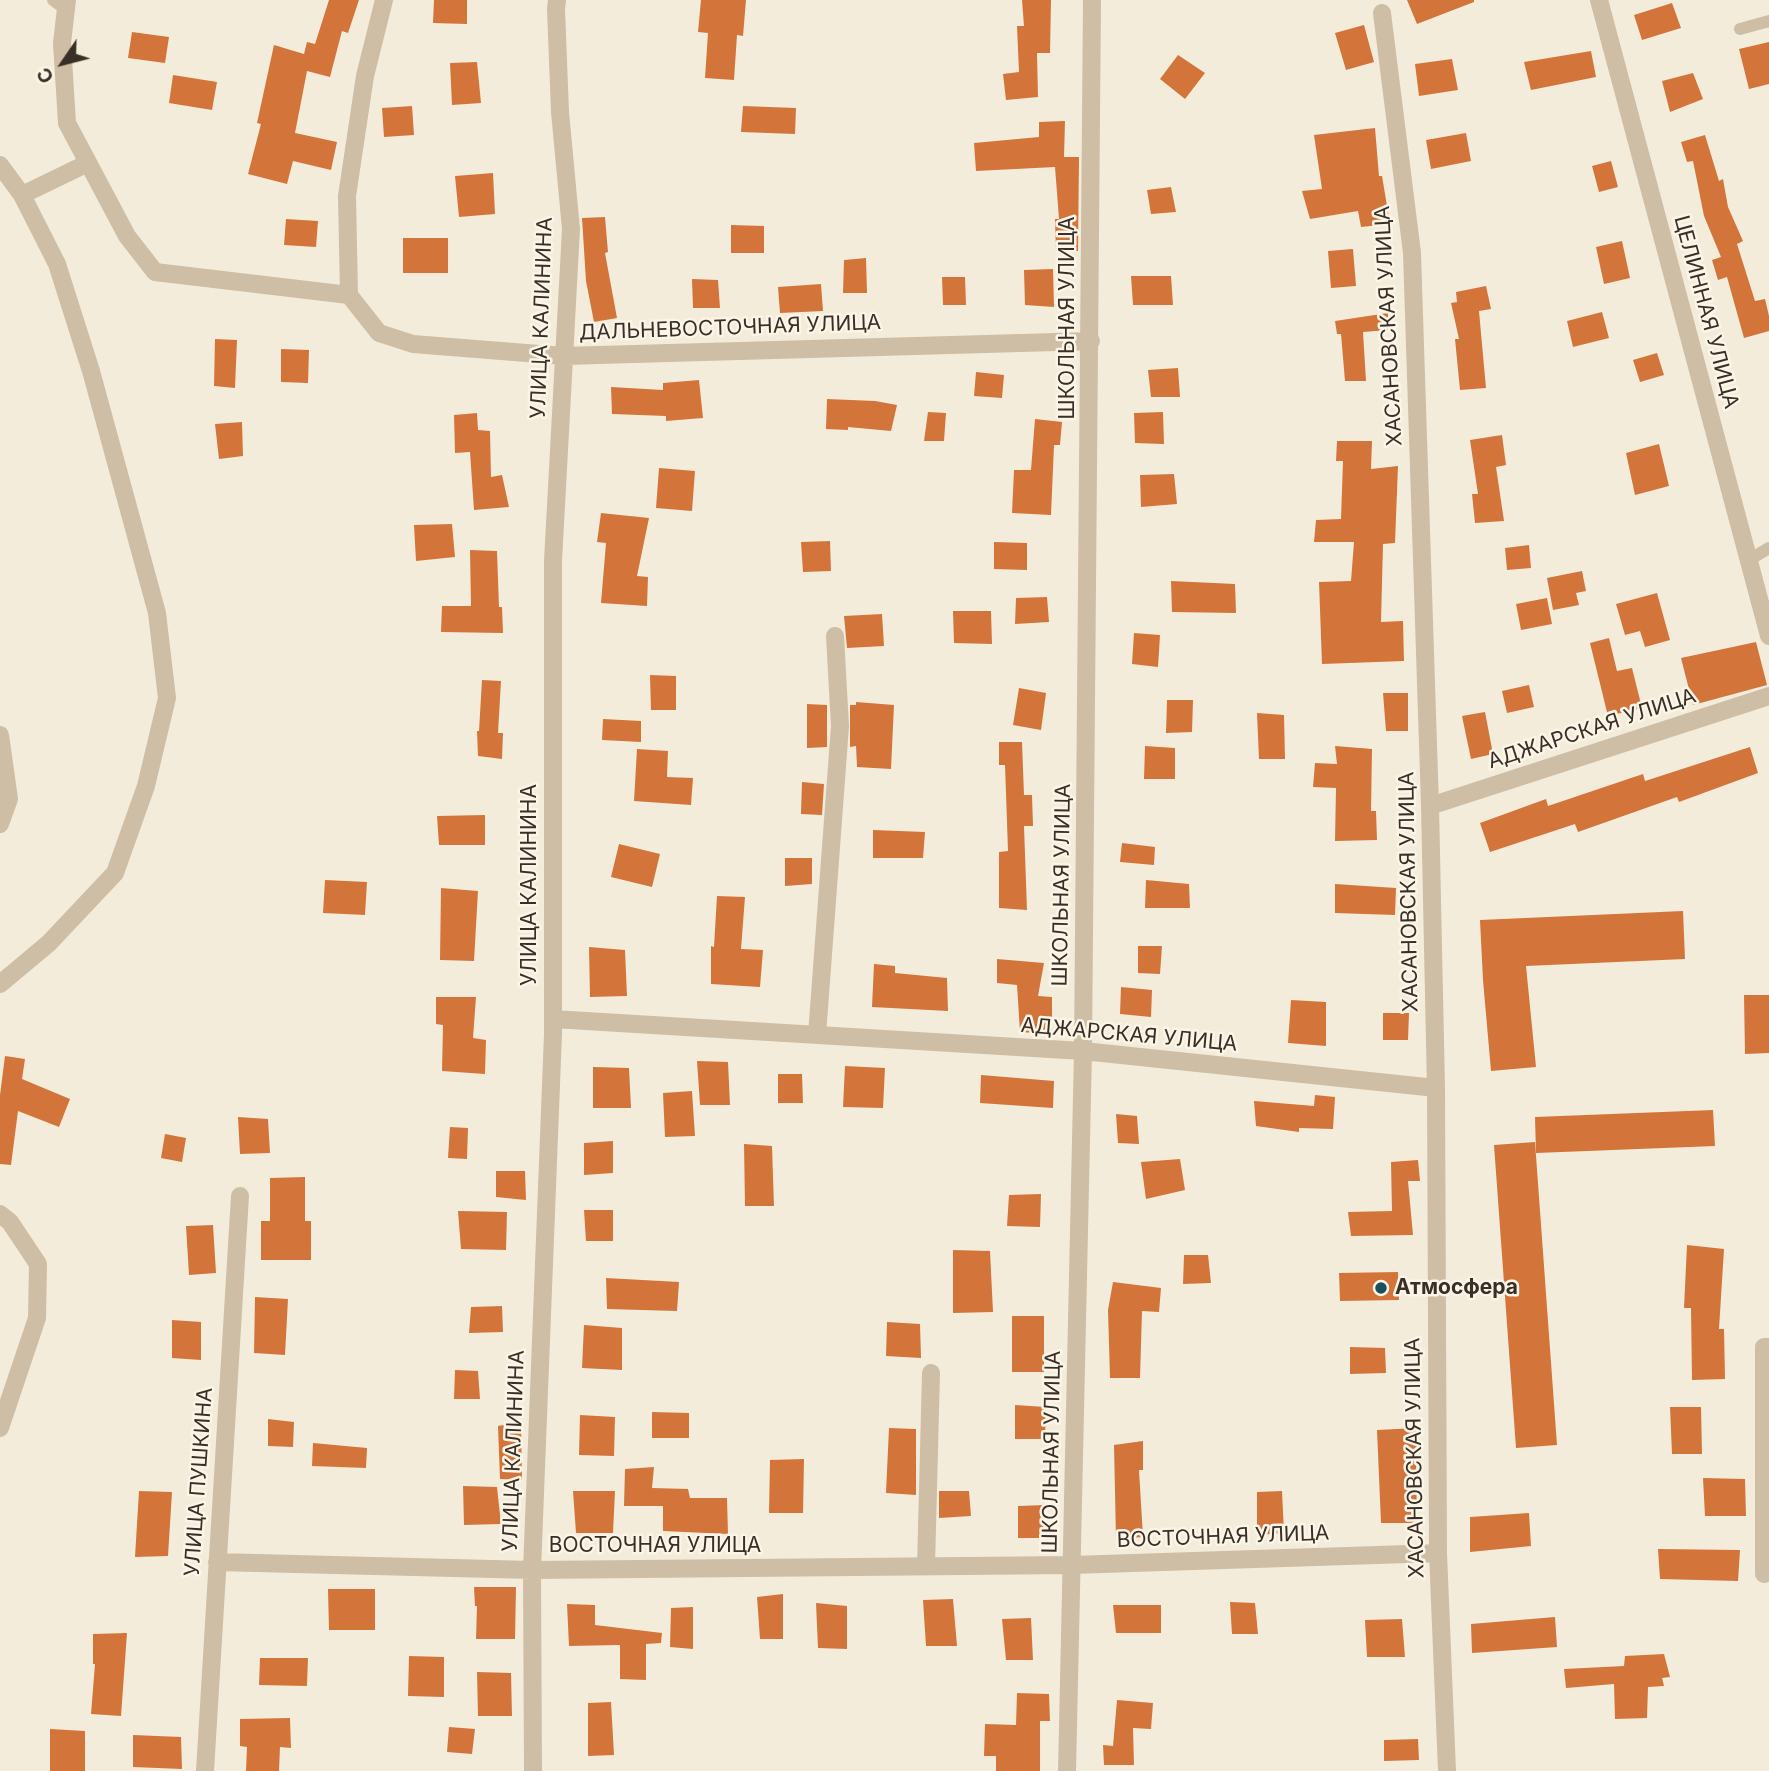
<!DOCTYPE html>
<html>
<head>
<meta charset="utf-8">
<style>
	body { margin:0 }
	#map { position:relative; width:1769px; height:1771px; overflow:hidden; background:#f4ecda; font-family:Inter,sans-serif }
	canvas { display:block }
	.north { position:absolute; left:28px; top:28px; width:70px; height:70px; -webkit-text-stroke:5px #fbf5e7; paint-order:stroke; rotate:235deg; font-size:19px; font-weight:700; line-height:28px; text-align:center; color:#392f27 }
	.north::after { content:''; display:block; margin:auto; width:24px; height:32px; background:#392f27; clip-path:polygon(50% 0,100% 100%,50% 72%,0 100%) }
</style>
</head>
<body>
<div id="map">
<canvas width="1769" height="1771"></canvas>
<div class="north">С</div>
</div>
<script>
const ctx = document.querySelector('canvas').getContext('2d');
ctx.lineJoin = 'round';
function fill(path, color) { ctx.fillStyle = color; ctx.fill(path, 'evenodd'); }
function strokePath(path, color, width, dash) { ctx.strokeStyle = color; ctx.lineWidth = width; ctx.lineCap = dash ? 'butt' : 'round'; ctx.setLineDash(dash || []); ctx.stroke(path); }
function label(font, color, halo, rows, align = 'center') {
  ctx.font = font + ' Inter,sans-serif'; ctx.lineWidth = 5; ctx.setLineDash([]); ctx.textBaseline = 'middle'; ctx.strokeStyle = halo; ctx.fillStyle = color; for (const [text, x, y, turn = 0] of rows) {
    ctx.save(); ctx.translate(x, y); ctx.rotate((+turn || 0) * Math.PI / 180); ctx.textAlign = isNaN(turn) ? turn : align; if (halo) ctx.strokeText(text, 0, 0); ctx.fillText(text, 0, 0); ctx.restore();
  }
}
const building = new Path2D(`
	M 329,0 L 359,0 L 348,33 L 342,31 L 330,77 L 307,71 L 295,133 L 337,142 L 331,170 L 293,161 L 287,184 L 248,174 L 261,124 L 257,123 L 274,45 L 304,54 L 307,42 L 315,44 Z
	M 434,0 L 467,0 L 467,24 L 433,23 Z
	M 701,0 L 746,0 L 743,36 L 737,35 L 734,80 L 705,78 L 708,33 L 698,32 Z
	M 1022,0 L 1051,0 L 1050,53 L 1037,53 L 1038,97 L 1006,100 L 1003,74 L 1019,72 L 1017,26 L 1024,26 Z
	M 1407,0 L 1474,0 L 1474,2 L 1417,24 Z
	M 1672,3 L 1681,28 L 1642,40 L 1634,15 Z
	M 1364,25 L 1374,62 L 1346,70 L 1335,33 Z
	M 132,32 L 169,37 L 165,63 L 128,58 Z
	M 1769,42 L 1769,84 L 1749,89 L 1739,49 Z
	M 1591,51 L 1596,77 L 1531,90 L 1524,62 Z
	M 1178,55 L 1205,73 L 1185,99 L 1160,79 Z
	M 1452,59 L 1458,90 L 1419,96 L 1415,64 Z
	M 477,62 L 481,103 L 452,105 L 450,63 Z
	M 1693,73 L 1703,99 L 1670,112 L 1662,81 Z
	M 173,75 L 217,82 L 212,110 L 169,103 Z
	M 412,106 L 414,135 L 384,137 L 382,108 Z
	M 743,106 L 796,108 L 795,134 L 741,132 Z
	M 1065,121 L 1064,157 L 1079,157 L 1078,251 L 1056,252 L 1055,219 L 1059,219 L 1055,167 L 976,171 L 974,143 L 1039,137 L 1039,122 Z
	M 1375,128 L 1379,176 L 1382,176 L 1390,224 L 1361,227 L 1358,211 L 1310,219 L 1302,191 L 1322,189 L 1314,135 Z
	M 1466,133 L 1471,161 L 1431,169 L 1426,140 Z
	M 1705,135 L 1719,181 L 1723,179 L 1728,207 L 1743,241 L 1737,244 L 1755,301 L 1765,299 L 1769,316 L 1769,331 L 1744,338 L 1727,277 L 1718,280 L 1712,260 L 1721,257 L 1704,216 L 1693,161 L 1687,162 L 1681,142 Z
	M 1611,161 L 1618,187 L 1599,192 L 1592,166 Z
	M 493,173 L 495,214 L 459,217 L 455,176 Z
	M 1171,187 L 1176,212 L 1151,214 L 1147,190 Z
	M 605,217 L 608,252 L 605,253 L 617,318 L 594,322 L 586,281 L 582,218 Z
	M 286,219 L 318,221 L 316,247 L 284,245 Z
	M 731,225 L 764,226 L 764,253 L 731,253 Z
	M 403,238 L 448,238 L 448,273 L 403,273 Z
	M 1622,241 L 1630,278 L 1604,284 L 1596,247 Z
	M 1353,249 L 1356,286 L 1331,288 L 1328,251 Z
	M 866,258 L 867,293 L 843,293 L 844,260 Z
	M 1053,269 L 1054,307 L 1025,305 L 1024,270 Z
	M 1131,276 L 1171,276 L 1173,305 L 1133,305 Z
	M 942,277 L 965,277 L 966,305 L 943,305 Z
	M 692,279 L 718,280 L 720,308 L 693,308 Z
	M 821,284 L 823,311 L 780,313 L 778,287 Z
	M 1486,286 L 1491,309 L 1479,311 L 1486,388 L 1460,390 L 1455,339 L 1459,339 L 1451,303 L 1457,302 L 1456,292 Z
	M 1602,312 L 1609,338 L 1573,347 L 1567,321 Z
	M 1388,313 L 1388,330 L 1363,332 L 1366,381 L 1345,381 L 1341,334 L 1337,334 L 1335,321 Z
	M 215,339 L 237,340 L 235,388 L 214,386 Z
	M 281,349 L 309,350 L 308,383 L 281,382 Z
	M 1657,353 L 1664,375 L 1640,382 L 1633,360 Z
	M 1178,368 L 1180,397 L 1151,397 L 1148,370 Z
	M 976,372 L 1004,375 L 1002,398 L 974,396 Z
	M 699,380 L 703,418 L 666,421 L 666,416 L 612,414 L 611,387 L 663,390 L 663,383 Z
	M 827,399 L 875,401 L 897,405 L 891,431 L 848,427 L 848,430 L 826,429 Z
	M 928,412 L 946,413 L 944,441 L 924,441 Z
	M 1163,412 L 1164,444 L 1135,443 L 1134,413 Z
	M 477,413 L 478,430 L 490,431 L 491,477 L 502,475 L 509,507 L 474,510 L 470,452 L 455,453 L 454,415 Z
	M 1035,419 L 1062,422 L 1060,445 L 1054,445 L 1051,515 L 1012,513 L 1014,470 L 1031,470 Z
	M 242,422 L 243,456 L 219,459 L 215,424 Z
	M 1502,435 L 1506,465 L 1496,467 L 1504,521 L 1475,523 L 1472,494 L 1478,494 L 1470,440 Z
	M 1337,441 L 1372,441 L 1371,469 L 1398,466 L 1395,543 L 1383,544 L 1381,622 L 1403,621 L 1404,661 L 1322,664 L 1319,582 L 1351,581 L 1354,542 L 1314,542 L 1316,520 L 1341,519 L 1343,461 L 1336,461 Z
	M 1659,444 L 1669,486 L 1635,495 L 1626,453 Z
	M 659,468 L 695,471 L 692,511 L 656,508 Z
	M 1174,474 L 1177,504 L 1141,507 L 1140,475 Z
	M 601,513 L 649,518 L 637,576 L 648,577 L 647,606 L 601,603 L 606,543 L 597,542 Z
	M 452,524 L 455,557 L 416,561 L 414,525 Z
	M 830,541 L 831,571 L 803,572 L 801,542 Z
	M 994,542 L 1027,543 L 1027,570 L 994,569 Z
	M 1529,545 L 1531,568 L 1507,570 L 1505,548 Z
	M 470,550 L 497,551 L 499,607 L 502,607 L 503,633 L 441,632 L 442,606 L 471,606 Z
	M 1582,571 L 1586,591 L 1576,593 L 1579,605 L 1553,610 L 1547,578 Z
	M 1171,581 L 1235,584 L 1236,613 L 1172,612 Z
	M 1657,593 L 1670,640 L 1645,647 L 1640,631 L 1625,635 L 1616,604 Z
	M 1047,597 L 1049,622 L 1015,624 L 1016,598 Z
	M 1547,598 L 1552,624 L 1521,630 L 1516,604 Z
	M 953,611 L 991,611 L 992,644 L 954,643 Z
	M 882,614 L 884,646 L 847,648 L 844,616 Z
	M 1134,633 L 1160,635 L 1158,667 L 1132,664 Z
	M 1609,638 L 1617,671 L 1632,668 L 1642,708 L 1608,716 L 1590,643 Z
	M 1756,642 L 1767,685 L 1693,705 L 1681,658 Z
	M 650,675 L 676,676 L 676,710 L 651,710 Z
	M 482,680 L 501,681 L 498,733 L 503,733 L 502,759 L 478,756 L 477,731 L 479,731 Z
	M 1529,685 L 1534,707 L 1507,713 L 1502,691 Z
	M 1019,688 L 1046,693 L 1041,730 L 1013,725 Z
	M 1383,693 L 1408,693 L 1408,731 L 1386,731 Z
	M 1167,700 L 1193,700 L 1192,732 L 1166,733 Z
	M 856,702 L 894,705 L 891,769 L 857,767 L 856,746 L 850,747 L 850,705 L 856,705 Z
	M 807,704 L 827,705 L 827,747 L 807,748 Z
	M 1485,712 L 1493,754 L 1471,759 L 1462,716 Z
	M 1257,713 L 1284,715 L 1285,759 L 1259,759 Z
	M 603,719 L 641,721 L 641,742 L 602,740 Z
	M 999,742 L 1022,742 L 1024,795 L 1032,795 L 1033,826 L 1024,826 L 1027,910 L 999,908 L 999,852 L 1008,851 L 1005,765 L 999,765 Z
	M 1145,746 L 1175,748 L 1175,779 L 1144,779 Z
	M 1335,746 L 1372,749 L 1371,811 L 1376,811 L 1377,840 L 1335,841 L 1336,788 L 1313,787 L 1315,763 L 1337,764 Z
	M 1750,747 L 1758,773 L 1679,802 L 1677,797 L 1578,832 L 1575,824 L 1490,852 L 1480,823 L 1546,799 L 1548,806 L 1643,774 L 1645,781 Z
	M 637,749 L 668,751 L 667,777 L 693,778 L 691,805 L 634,801 Z
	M 802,782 L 824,784 L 822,815 L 801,814 Z
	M 485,815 L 485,845 L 439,845 L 437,816 Z
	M 873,830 L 925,832 L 923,858 L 873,858 Z
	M 1122,843 L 1155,847 L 1154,865 L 1120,862 Z
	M 619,844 L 660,854 L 652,887 L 611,877 Z
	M 785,858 L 812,858 L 812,884 L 785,886 Z
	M 325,880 L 367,882 L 365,915 L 323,913 Z
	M 1146,880 L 1189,884 L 1190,908 L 1145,908 Z
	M 1335,884 L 1396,888 L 1395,915 L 1335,913 Z
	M 441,888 L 478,891 L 474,961 L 440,960 Z
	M 717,896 L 745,897 L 741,949 L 763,950 L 760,987 L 711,984 L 711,946 L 714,947 Z
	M 1683,911 L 1685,959 L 1526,966 L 1536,1067 L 1491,1071 L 1483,980 L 1480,920 Z
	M 1138,946 L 1162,946 L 1160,974 L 1138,973 Z
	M 589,947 L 625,950 L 627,996 L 590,997 Z
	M 997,959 L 1044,963 L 1038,996 L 1052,997 L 1052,1034 L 1020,1032 L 1017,985 L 997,983 Z
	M 874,964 L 895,966 L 895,973 L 947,978 L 948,1011 L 872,1007 Z
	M 1121,987 L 1152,990 L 1151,1017 L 1120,1014 Z
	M 1744,995 L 1769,995 L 1769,1053 L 1745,1054 Z
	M 436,997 L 476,997 L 473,1038 L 486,1040 L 485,1074 L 442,1071 L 443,1025 L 436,1024 Z
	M 1291,1000 L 1326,1002 L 1326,1046 L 1288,1043 Z
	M 1383,1013 L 1409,1013 L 1408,1040 L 1383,1040 Z
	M 5,1056 L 25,1059 L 22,1079 L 70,1099 L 59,1127 L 18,1111 L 11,1165 L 0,1164 L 0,1095 Z
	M 697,1061 L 728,1062 L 730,1105 L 700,1105 Z
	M 845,1066 L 885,1068 L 883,1108 L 843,1107 Z
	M 593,1067 L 629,1068 L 631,1108 L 593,1108 Z
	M 778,1074 L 802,1074 L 803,1103 L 778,1103 Z
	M 981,1075 L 1054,1081 L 1053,1108 L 980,1103 Z
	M 692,1091 L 695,1136 L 665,1137 L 663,1093 Z
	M 1315,1095 L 1335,1097 L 1333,1129 L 1299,1128 L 1299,1132 L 1256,1126 L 1254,1101 L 1314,1106 Z
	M 1713,1110 L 1715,1146 L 1536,1153 L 1535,1117 Z
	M 1116,1114 L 1137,1116 L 1139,1144 L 1118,1143 Z
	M 238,1117 L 268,1119 L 270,1153 L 240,1154 Z
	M 450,1127 L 468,1128 L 467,1159 L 448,1158 Z
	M 165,1134 L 186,1138 L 182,1162 L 161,1158 Z
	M 613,1141 L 613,1173 L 584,1175 L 584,1143 Z
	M 1535,1142 L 1557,1445 L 1516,1448 L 1494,1145 Z
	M 744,1144 L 772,1146 L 774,1206 L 745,1206 Z
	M 1180,1159 L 1185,1190 L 1146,1199 L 1141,1162 Z
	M 1418,1160 L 1420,1181 L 1408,1181 L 1413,1235 L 1351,1236 L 1348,1212 L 1392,1211 L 1391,1162 Z
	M 496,1171 L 525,1171 L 526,1200 L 496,1197 Z
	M 305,1177 L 305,1221 L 311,1221 L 311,1260 L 261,1260 L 261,1221 L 270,1221 L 270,1178 Z
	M 1041,1194 L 1040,1227 L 1007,1226 L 1009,1195 Z
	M 584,1210 L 613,1210 L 613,1241 L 586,1241 Z
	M 458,1211 L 507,1212 L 506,1250 L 461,1249 Z
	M 213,1225 L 216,1273 L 189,1275 L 186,1226 Z
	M 1687,1245 L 1724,1249 L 1719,1329 L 1724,1329 L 1725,1379 L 1692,1380 L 1691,1308 L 1684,1308 Z
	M 953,1250 L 990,1251 L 993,1312 L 953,1313 Z
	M 1184,1255 L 1208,1255 L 1211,1283 L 1183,1284 Z
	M 1398,1272 L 1399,1300 L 1340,1301 L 1339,1273 Z
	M 606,1278 L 679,1282 L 677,1311 L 607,1309 Z
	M 1113,1282 L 1161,1288 L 1159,1312 L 1142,1311 L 1140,1378 L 1110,1378 L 1108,1310 Z
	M 255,1297 L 288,1299 L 285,1355 L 254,1353 Z
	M 502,1306 L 503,1332 L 469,1333 L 471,1307 Z
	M 1012,1316 L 1044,1316 L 1044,1372 L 1012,1372 Z
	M 172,1320 L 201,1322 L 201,1360 L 172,1358 Z
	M 887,1322 L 920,1324 L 921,1358 L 886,1356 Z
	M 584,1325 L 622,1328 L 622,1370 L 582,1368 Z
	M 1350,1347 L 1385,1348 L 1386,1373 L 1350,1374 Z
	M 455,1370 L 478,1371 L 480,1399 L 454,1399 Z
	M 1015,1405 L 1046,1407 L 1045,1439 L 1015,1439 Z
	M 1670,1407 L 1701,1407 L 1702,1454 L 1672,1454 Z
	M 652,1412 L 689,1413 L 689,1438 L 652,1438 Z
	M 580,1415 L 615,1417 L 614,1456 L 579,1455 Z
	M 268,1419 L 294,1422 L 293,1447 L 268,1446 Z
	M 521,1422 L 522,1480 L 500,1479 L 498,1426 Z
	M 889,1428 L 916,1429 L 916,1495 L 886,1493 Z
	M 1417,1428 L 1420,1461 L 1416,1461 L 1417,1523 L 1381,1523 L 1377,1430 Z
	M 1143,1441 L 1143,1470 L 1139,1470 L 1143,1537 L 1116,1539 L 1114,1445 Z
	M 313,1443 L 367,1448 L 366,1468 L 312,1466 Z
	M 804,1459 L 803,1513 L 769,1513 L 770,1460 Z
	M 654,1467 L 652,1488 L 688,1489 L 690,1498 L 727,1498 L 728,1534 L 663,1531 L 663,1506 L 624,1506 L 625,1469 Z
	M 1703,1478 L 1745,1479 L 1746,1516 L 1705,1516 Z
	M 463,1486 L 497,1487 L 501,1524 L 464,1525 Z
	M 139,1491 L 172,1492 L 168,1556 L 135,1557 Z
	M 573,1491 L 615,1491 L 613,1533 L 576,1533 Z
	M 939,1491 L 969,1491 L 971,1516 L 939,1518 Z
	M 1282,1491 L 1284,1533 L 1257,1535 L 1257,1492 Z
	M 1045,1505 L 1046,1538 L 1018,1538 L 1018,1506 Z
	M 1529,1513 L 1531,1546 L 1470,1552 L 1470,1517 Z
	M 1658,1549 L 1740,1550 L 1738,1581 L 1660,1579 Z
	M 474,1587 L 516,1587 L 515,1639 L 476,1639 L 477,1606 L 475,1606 Z
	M 328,1589 L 375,1589 L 375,1630 L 329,1630 Z
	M 783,1594 L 783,1639 L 760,1639 L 757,1597 Z
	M 953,1599 L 957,1646 L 926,1646 L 923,1600 Z
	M 1230,1602 L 1255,1603 L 1258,1634 L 1232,1634 Z
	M 816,1603 L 847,1606 L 847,1649 L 818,1648 Z
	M 567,1604 L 595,1605 L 595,1625 L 662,1633 L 661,1643 L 646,1644 L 646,1680 L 620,1679 L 620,1645 L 569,1646 Z
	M 1113,1605 L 1161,1605 L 1161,1633 L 1116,1633 Z
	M 693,1607 L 693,1649 L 670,1647 L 671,1608 Z
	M 1555,1617 L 1557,1647 L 1472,1653 L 1471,1624 Z
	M 1031,1618 L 1033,1660 L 1006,1660 L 1002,1619 Z
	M 1402,1619 L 1405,1657 L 1367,1657 L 1365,1620 Z
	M 127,1633 L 121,1716 L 91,1714 L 95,1664 L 93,1664 L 93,1634 Z
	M 1664,1654 L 1670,1677 L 1662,1678 L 1664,1686 L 1648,1687 L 1647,1718 L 1615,1719 L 1614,1684 L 1566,1688 L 1564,1669 L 1624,1666 L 1625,1656 Z
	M 409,1656 L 444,1657 L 444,1697 L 408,1696 Z
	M 260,1658 L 308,1658 L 307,1686 L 259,1685 Z
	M 477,1672 L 511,1673 L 512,1716 L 478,1716 Z
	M 1017,1693 L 1049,1694 L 1050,1721 L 1040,1721 L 1040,1771 L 996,1771 L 996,1756 L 984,1756 L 985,1724 L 1016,1725 Z
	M 1117,1700 L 1153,1703 L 1151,1729 L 1133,1728 L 1134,1765 L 1104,1765 L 1103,1745 L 1113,1746 Z
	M 611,1702 L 614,1755 L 588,1756 L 588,1703 Z
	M 290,1718 L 291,1748 L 280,1747 L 279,1771 L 246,1771 L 247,1747 L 240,1746 L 240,1719 Z
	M 449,1727 L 475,1729 L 472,1754 L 447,1752 Z
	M 50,1729 L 85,1731 L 85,1771 L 50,1771 Z
	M 133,1735 L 181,1737 L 182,1769 L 133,1767 Z
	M 1418,1739 L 1419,1760 L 1384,1761 L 1384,1740 Z`);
const service = new Path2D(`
	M 53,0 L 65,9
	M 1740,29 L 1769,21
	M 1749,560 L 1769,548`);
const minor = new Path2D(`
	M 67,0 L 62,43 L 67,123 L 127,236 L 155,272 L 349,295
	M 1599,0 L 1769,636
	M 1382,13 L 1412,253 L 1430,806 L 1436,1088 L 1438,1553 L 1447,1771
	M 0,165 L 22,195 L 57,264 L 91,371 L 157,613 L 167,698 L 146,786 L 115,873 L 49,943 L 0,984
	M 22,195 L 88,163
	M 349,295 L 379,333 L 413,344 L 564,356 L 1091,341
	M 349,295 L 347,196 L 365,76 L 384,0
	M 0,735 L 9,799 L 0,824
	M 1430,806 L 1769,696
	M 553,1019 L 1083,1051 L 1436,1088
	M 817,1035 L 840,726 L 835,636
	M 0,1214 L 10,1222 L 38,1264 L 37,1318 L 0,1428
	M 217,1562 L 532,1570 L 1072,1565 L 1438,1553
	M 926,1566 L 931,1373
	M 1764,1574 L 1764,1347 L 1769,1347
	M 205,1771 L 240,1196
	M 533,1771 L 532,1570 L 553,1034 L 553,561 L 571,229 L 560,112 L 556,9 L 557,0
	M 1067,1771 L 1083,1051 L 1092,0`);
const markers = [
	[1381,1288,7,"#18505f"]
];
const streetNames = [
	["ЦЕЛИННАЯ УЛИЦА",1706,312,75],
	["УЛИЦА КАЛИНИНА",542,318,-88],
	["ШКОЛЬНАЯ УЛИЦА",1068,318,-90],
	["ХАСАНОВСКАЯ УЛИЦА",1389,326,-93],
	["ДАЛЬНЕВОСТОЧНАЯ УЛИЦА",730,328,-2],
	["АДЖАРСКАЯ УЛИЦА",1592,729,-18],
	["УЛИЦА КАЛИНИНА",530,885,-90],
	["ШКОЛЬНАЯ УЛИЦА",1062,885,-89],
	["ХАСАНОВСКАЯ УЛИЦА",1409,892,-91],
	["АДЖАРСКАЯ УЛИЦА",1129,1035,5],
	["УЛИЦА КАЛИНИНА",514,1451,-88],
	["ШКОЛЬНАЯ УЛИЦА",1052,1452,-89],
	["ХАСАНОВСКАЯ УЛИЦА",1415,1458,-91],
	["УЛИЦА ПУШКИНА",199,1482,-86],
	["ВОСТОЧНАЯ УЛИЦА",1223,1537,-2],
	["ВОСТОЧНАЯ УЛИЦА",655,1546]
];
const poiNames = [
	["Атмосфера",1395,1288]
];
fill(building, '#d3753a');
strokePath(service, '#cebea5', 12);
strokePath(minor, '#cebea5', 18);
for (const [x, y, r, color] of markers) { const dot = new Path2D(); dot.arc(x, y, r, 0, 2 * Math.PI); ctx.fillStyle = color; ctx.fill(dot); strokePath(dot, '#fbf5e7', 2.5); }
label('21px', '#392f27', '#fbf5e7', streetNames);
label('bold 21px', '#392f27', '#fbf5e7', poiNames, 'left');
</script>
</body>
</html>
